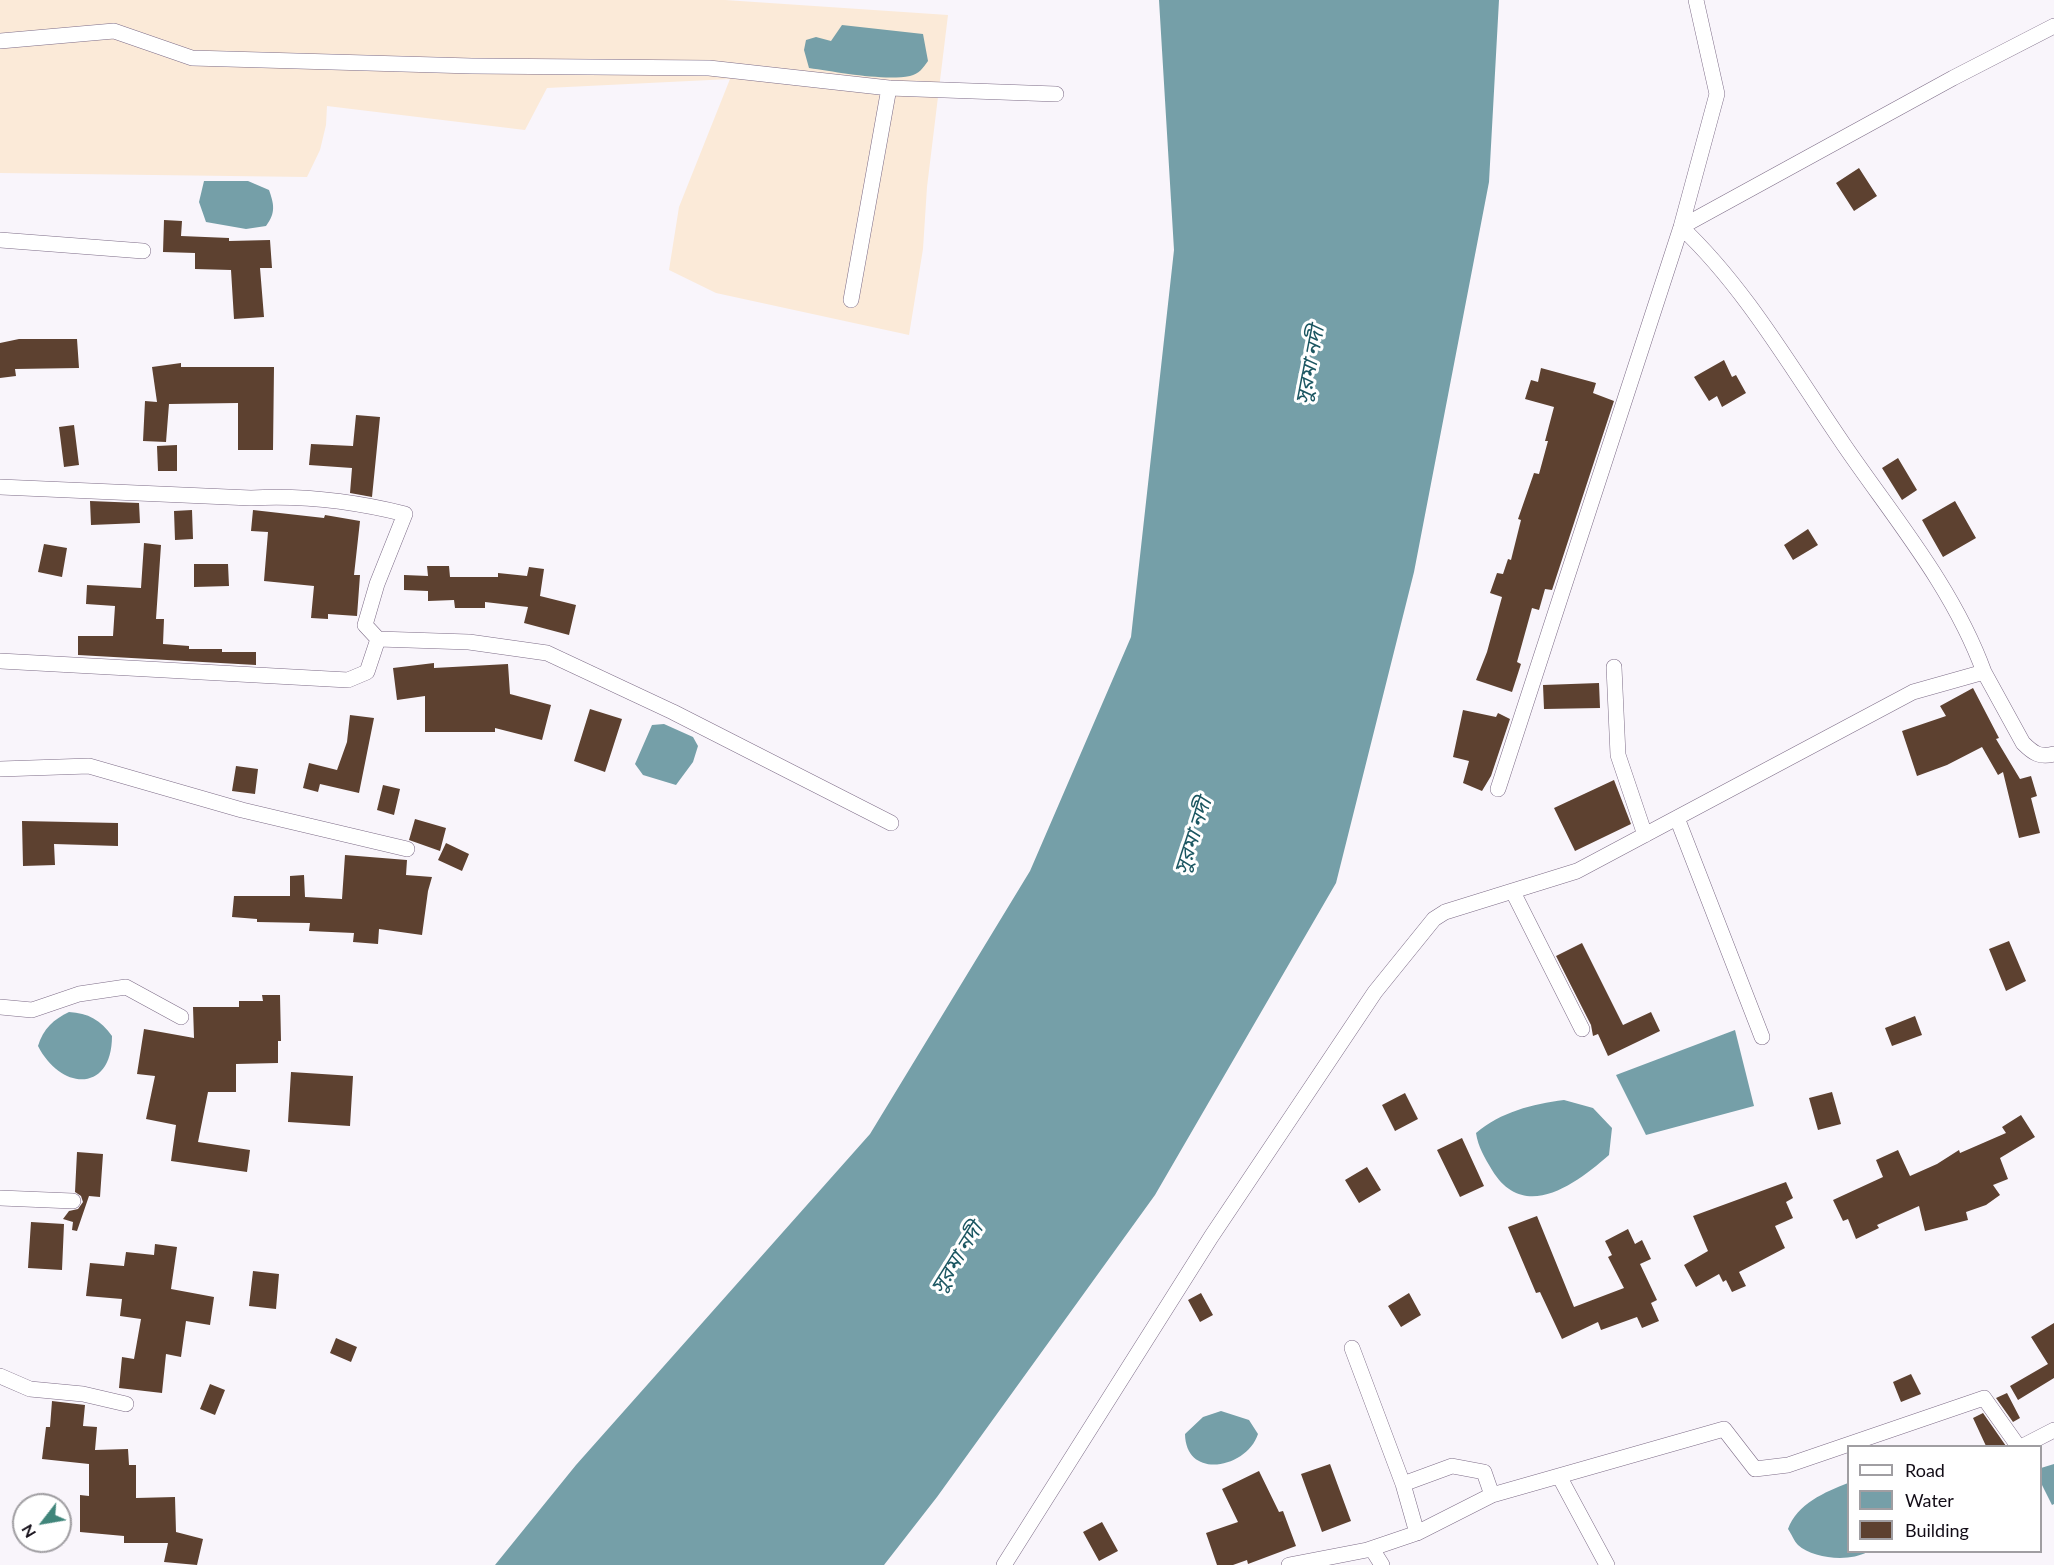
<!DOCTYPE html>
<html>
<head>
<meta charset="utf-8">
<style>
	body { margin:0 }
	#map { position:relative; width:2054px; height:1565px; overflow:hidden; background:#f9f5fb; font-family:Lato,sans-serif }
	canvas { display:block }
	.legend { position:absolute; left:1847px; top:1445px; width:195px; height:108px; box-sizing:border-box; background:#fff; border:2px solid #a09ea2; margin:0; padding:8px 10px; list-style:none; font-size:18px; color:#120c16 }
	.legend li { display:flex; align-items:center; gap:12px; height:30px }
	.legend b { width:30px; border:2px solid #a09ea2 }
	.north { position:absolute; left:12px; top:1493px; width:60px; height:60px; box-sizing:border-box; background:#fff; border:2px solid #a09ea2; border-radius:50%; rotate:239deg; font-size:16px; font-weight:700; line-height:24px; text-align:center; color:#120c16 }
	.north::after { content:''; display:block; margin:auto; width:21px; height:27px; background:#40857a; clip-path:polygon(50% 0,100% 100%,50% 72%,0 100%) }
</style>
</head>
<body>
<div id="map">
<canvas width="2054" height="1565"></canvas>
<ul class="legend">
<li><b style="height:8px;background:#fff"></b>Road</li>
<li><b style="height:16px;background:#759fa8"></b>Water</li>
<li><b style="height:16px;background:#5d4130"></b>Building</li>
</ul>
<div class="north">N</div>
</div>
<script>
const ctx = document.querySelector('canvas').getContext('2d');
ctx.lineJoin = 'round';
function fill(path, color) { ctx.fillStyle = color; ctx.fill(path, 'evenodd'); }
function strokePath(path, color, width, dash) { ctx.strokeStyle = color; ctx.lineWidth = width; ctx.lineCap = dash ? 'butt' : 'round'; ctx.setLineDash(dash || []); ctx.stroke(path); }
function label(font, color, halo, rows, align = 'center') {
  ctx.font = font + ' Lato,"Noto Sans Bengali",sans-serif'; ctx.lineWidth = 6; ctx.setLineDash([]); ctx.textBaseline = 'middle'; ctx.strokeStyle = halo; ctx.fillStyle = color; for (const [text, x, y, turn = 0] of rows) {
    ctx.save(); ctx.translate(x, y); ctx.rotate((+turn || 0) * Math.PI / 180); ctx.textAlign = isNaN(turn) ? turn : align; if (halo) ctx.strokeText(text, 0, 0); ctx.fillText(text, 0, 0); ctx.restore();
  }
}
const industrial = new Path2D(`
	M 0,0 L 725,0 L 948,15 L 927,187 L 923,249 L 909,335 L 716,293 L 669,270 L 679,207 L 730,79 L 547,88 L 525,130 L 327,106 L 326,125 L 320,150 L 307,177 L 0,173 Z`);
const water = new Path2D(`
	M 1159,0 L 1499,0 L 1489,182 L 1414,572 L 1336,883 L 1155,1195 L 937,1497 L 884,1565 L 495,1565 L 576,1465 L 870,1134 L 1030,871 L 1131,637 L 1174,250 Z
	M 842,25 L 923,34 L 928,61 C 923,68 919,74 910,76 C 883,81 837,72 809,68 L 804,50 L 806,40 L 816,37 L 831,41 Z
	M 204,181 L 248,181 L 269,190 C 274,204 276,213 266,226 L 246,229 L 206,222 L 199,202 Z
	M 664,724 L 693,737 L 698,746 L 693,762 L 676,785 L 643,775 L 635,764 L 652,725 Z
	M 69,1012 C 88,1013 101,1020 112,1036 C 112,1093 61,1091 38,1046 C 43,1029 54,1019 69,1012 Z
	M 1735,1030 L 1754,1106 L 1646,1135 L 1616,1075 Z
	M 1564,1100 L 1593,1108 L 1612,1128 L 1609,1155 C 1576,1184 1524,1223 1492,1170 C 1485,1158 1478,1147 1476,1133 C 1501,1112 1532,1104 1564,1100 Z
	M 1221,1411 L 1249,1420 L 1258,1434 C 1247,1468 1186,1481 1185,1434 L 1203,1417 Z
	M 2054,1464 L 2054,1504 L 2052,1505 L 2041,1483 L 2041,1468 Z
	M 1848,1483 L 1848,1552 L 1867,1552 C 1850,1562 1813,1559 1798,1545 C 1794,1541 1791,1533 1788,1529 C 1797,1504 1825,1492 1848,1483 Z`);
const building = new Path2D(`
	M 1859,168 L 1877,196 L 1854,211 L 1836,183 Z
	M 164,220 L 182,221 L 181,236 L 229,238 L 229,241 L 270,240 L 272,268 L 260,268 L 264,317 L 234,319 L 231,270 L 195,269 L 195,253 L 163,252 Z
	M 19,339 L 77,339 L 79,368 L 15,369 L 16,376 L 0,378 L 0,343 Z
	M 1724,360 L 1732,377 L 1736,375 L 1746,393 L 1722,407 L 1717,396 L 1709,401 L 1694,377 Z
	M 181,363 L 181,367 L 274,367 L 273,450 L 238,450 L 238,403 L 169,404 L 166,442 L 143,441 L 145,401 L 157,402 L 152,367 Z
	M 1541,368 L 1596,383 L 1593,393 L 1614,401 L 1554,584 L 1552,590 L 1545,589 L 1539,610 L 1532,608 L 1517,662 L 1521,664 L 1512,692 L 1476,680 L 1487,652 L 1502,597 L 1490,593 L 1497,573 L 1503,574 L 1508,559 L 1511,560 L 1521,520 L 1518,519 L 1534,473 L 1539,474 L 1548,441 L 1545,441 L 1554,407 L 1525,399 L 1531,380 L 1538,382 Z
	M 356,415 L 380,417 L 372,497 L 350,493 L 352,468 L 309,465 L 311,444 L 353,446 Z
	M 74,425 L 79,465 L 64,467 L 59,427 Z
	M 177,445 L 177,471 L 158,471 L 157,446 Z
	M 1898,458 L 1917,490 L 1902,500 L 1882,468 Z
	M 90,501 L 139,503 L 140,523 L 91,525 Z
	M 1955,501 L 1976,538 L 1943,557 L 1922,520 Z
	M 192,510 L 193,539 L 175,540 L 174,511 Z
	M 253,510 L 324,518 L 325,515 L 360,521 L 354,575 L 360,575 L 357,616 L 328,614 L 328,619 L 311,618 L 314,586 L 264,581 L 268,532 L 251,531 Z
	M 1808,529 L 1818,545 L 1793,560 L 1784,545 Z
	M 144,543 L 161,545 L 156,619 L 164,619 L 163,644 L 189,646 L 189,649 L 222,649 L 222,652 L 256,652 L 256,665 L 78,655 L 78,636 L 113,636 L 115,606 L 86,604 L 87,585 L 141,588 Z
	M 44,544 L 67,548 L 62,577 L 38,572 Z
	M 194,564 L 228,564 L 229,586 L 194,587 Z
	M 427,566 L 449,566 L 450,577 L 498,577 L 498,573 L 527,576 L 529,567 L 544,569 L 540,596 L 576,605 L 569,635 L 524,623 L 528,607 L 485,602 L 485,608 L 455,608 L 454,600 L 428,601 L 428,591 L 404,590 L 404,575 L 428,576 Z
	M 434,663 L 434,668 L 508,664 L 510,694 L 551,705 L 542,740 L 495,728 L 495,732 L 425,732 L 425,696 L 397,700 L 393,668 Z
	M 1599,683 L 1600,708 L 1544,709 L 1543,685 Z
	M 1973,688 L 1999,738 L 1996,739 L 2020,779 L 2031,776 L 2037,796 L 2031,798 L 2040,833 L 2019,838 L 2003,772 L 1998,775 L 1982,747 L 1947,765 L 1917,776 L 1902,731 L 1946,716 L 1940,706 Z
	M 590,709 L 622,719 L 605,772 L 574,761 Z
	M 1463,710 L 1496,717 L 1498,713 L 1510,719 L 1491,776 L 1482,791 L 1463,783 L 1469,761 L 1453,757 Z
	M 350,715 L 374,718 L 359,793 L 320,784 L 318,792 L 303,788 L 309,763 L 337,770 L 347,742 Z
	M 236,766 L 258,769 L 255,794 L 232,791 Z
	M 1614,780 L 1631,824 L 1575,851 L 1554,808 Z
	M 383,785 L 400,789 L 394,815 L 377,810 Z
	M 415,819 L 446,828 L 440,851 L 409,840 Z
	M 22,821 L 118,823 L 118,846 L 54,844 L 55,865 L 23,866 Z
	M 446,843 L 469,854 L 462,871 L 438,860 Z
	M 345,855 L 407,860 L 406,875 L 432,877 L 428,891 L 422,935 L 379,929 L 378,944 L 353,942 L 354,933 L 309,931 L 310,923 L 257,922 L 257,919 L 232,917 L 234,896 L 290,896 L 290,876 L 304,875 L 305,897 L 342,899 Z
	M 2009,941 L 2026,981 L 2006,991 L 1989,949 Z
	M 1582,943 L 1623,1025 L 1651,1012 L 1660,1031 L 1608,1056 L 1598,1034 L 1593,1036 L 1591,1025 L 1556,956 Z
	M 262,995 L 280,995 L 281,1041 L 278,1041 L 278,1063 L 236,1064 L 236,1092 L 208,1092 L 198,1142 L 250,1150 L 247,1172 L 171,1161 L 176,1125 L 146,1119 L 155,1076 L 137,1074 L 144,1029 L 194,1038 L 193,1007 L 239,1007 L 239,1001 L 263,1001 Z
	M 1915,1016 L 1922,1035 L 1892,1046 L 1885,1028 Z
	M 291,1072 L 353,1076 L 350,1126 L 288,1122 Z
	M 1832,1092 L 1841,1124 L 1818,1130 L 1809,1098 Z
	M 1405,1093 L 1418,1119 L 1395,1131 L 1382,1105 Z
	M 2021,1115 L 2035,1137 L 2000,1158 L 2008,1179 L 1993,1185 L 2000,1195 L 1986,1205 L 1966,1212 L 1968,1220 L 1925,1231 L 1919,1206 L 1877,1225 L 1879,1228 L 1856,1239 L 1848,1219 L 1843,1221 L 1833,1200 L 1883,1177 L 1876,1160 L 1898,1150 L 1910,1176 L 1937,1164 L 1959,1150 L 1960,1153 L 2006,1133 L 2002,1127 Z
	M 1462,1138 L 1484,1186 L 1460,1197 L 1437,1150 Z
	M 77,1152 L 103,1154 L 100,1197 L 89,1196 L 77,1231 L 72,1230 L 73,1222 L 63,1219 L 69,1211 L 78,1209 L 83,1202 L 81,1196 L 75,1192 Z
	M 1367,1167 L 1381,1190 L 1359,1203 L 1345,1180 Z
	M 1786,1182 L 1793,1198 L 1786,1202 L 1793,1218 L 1775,1226 L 1785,1248 L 1739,1272 L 1746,1286 L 1732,1292 L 1726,1280 L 1723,1282 L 1719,1274 L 1696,1287 L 1684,1265 L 1708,1251 L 1693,1216 Z
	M 1537,1216 L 1574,1307 L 1624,1288 L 1608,1257 L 1612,1255 L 1605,1241 L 1628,1229 L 1635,1244 L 1642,1240 L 1651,1259 L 1640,1264 L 1657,1300 L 1651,1303 L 1659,1321 L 1642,1328 L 1637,1317 L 1601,1330 L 1598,1322 L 1562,1339 L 1540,1292 L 1536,1293 L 1508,1227 Z
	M 31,1222 L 64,1224 L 62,1270 L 28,1268 Z
	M 155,1244 L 177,1247 L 171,1289 L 214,1297 L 210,1325 L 186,1321 L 181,1357 L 166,1354 L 162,1393 L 119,1388 L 122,1357 L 134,1359 L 141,1319 L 120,1316 L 122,1299 L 86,1296 L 90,1263 L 124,1266 L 126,1252 L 154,1255 Z
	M 253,1271 L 279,1274 L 276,1309 L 249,1306 Z
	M 1201,1293 L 1213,1315 L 1200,1322 L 1188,1300 Z
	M 1409,1293 L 1421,1315 L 1401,1327 L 1388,1306 Z
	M 2054,1323 L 2054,1378 L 2018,1400 L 2010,1386 L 2048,1364 L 2031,1337 Z
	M 336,1338 L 357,1347 L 351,1362 L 330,1353 Z
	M 1911,1374 L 1921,1394 L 1901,1402 L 1893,1382 Z
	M 210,1384 L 225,1390 L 215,1415 L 200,1409 Z
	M 2007,1393 L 2020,1418 L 2013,1422 L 1996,1398 Z
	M 52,1401 L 85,1405 L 83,1426 L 97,1427 L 95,1450 L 128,1449 L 129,1465 L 136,1465 L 136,1498 L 175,1497 L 176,1532 L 203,1539 L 197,1565 L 164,1562 L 168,1543 L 124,1543 L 124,1536 L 80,1532 L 80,1495 L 89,1496 L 89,1464 L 42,1459 L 46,1427 L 50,1427 Z
	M 1983,1413 L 2006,1446 L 1986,1446 L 1973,1418 Z
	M 1330,1464 L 1351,1521 L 1322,1532 L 1301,1474 Z
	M 1259,1471 L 1279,1512 L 1283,1511 L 1296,1546 L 1248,1564 L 1247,1560 L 1233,1565 L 1217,1565 L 1206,1533 L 1238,1522 L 1222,1489 Z
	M 1102,1522 L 1118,1551 L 1099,1561 L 1083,1532 Z`);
const street = new Path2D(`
	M 0,41 L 114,31 L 192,58 L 472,66 L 709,68 L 889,88 L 1056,94
	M 1681,227 C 1746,288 1793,371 1844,445 C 1894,518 1953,587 1984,672
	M 1681,227 L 1953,78 L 2054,26
	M 0,240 L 143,251
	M 851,300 L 889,88
	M 0,487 L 251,498 C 304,495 353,501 405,514 L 377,584 L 365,625 L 378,639 L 469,642 L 547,653 L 673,712 L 891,823
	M 0,661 L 348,680 L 367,672 L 378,639
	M 1614,667 L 1618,755 L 1645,835
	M 0,769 L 89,766 L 242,810 L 407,849
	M 1498,789 L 1681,227 L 1717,94 L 1696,0
	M 1677,818 L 1762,1037
	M 1513,892 L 1582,1029
	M 0,1007 L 32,1010 L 79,994 L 126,987 L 181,1017
	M 0,1198 L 73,1201
	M 1352,1348 L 1403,1484
	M 0,1376 L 30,1389 L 83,1394 L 126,1404
	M 2023,1446 L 2054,1430
	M 1559,1476 L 1607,1565
	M 1417,1533 L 1492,1495
	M 1372,1549 L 1382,1565
	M 1004,1565 L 1211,1237 L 1375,992 L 1434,919 L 1445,912 L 1577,871 L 1913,692 L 1984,672 L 2023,743 C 2033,753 2040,758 2054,754
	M 1289,1565 L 1367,1550 L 1417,1533 L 1403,1484 L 1452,1466 L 1484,1472 L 1492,1495 L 1724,1429 L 1755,1469 L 1788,1465 L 1984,1398 L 2018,1446`);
const waterNames = [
	["সুরমা নদী",1310,365,-79],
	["সুরমা নদী",1193,836,-72],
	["সুরমা নদী",957,1258,-58]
];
fill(industrial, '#fbead8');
fill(water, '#759fa8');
fill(building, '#5d4130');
strokePath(street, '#7d6c87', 16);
strokePath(street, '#fff', 15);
label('italic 21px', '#1b5661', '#fff', waterNames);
</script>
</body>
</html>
